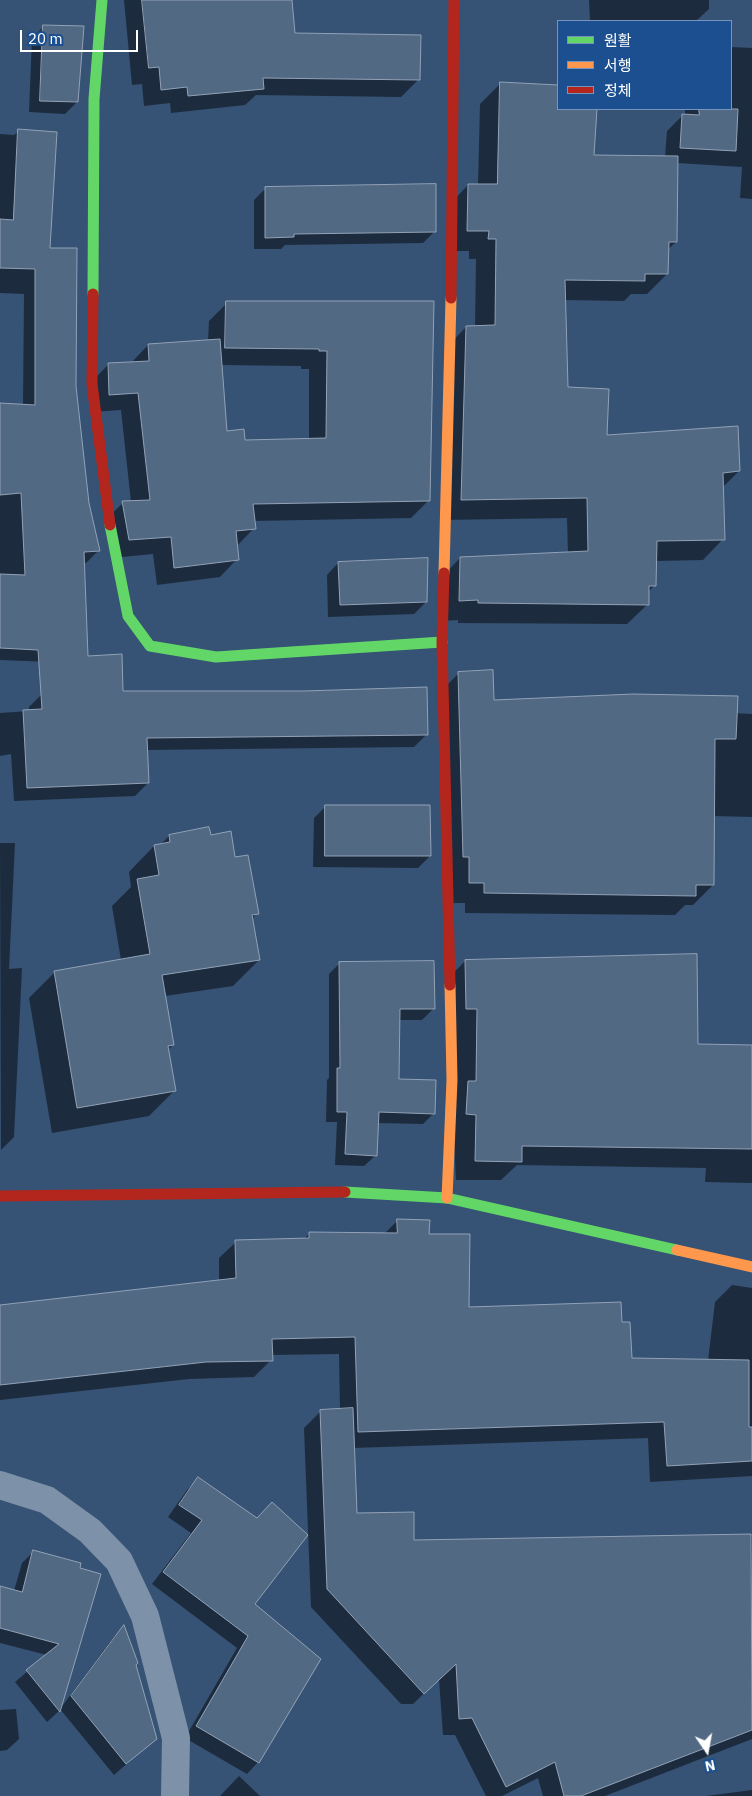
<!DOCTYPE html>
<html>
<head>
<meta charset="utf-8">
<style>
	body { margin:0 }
	#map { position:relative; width:752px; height:1796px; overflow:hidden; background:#365274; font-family:"IBM Plex Sans","Noto Sans KR",sans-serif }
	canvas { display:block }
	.legend { position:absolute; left:557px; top:20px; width:175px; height:90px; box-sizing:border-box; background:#1b4f8f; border:1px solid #7695bc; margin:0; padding:6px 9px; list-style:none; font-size:15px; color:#fff }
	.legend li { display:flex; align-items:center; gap:10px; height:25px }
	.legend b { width:25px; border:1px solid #7695bc }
	.north { position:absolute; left:682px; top:1726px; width:50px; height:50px; -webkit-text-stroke:4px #1b4f8f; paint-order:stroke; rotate:168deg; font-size:14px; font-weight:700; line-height:20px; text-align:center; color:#fff }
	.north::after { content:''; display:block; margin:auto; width:18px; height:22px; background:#fff; clip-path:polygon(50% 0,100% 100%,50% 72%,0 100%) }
	.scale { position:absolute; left:20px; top:30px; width:118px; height:22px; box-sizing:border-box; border:2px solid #fff; border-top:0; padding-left:6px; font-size:15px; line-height:18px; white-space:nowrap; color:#fff; -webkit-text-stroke:4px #1b4f8f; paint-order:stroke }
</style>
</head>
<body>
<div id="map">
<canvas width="752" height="1796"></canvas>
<ul class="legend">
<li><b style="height:6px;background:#63d668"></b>원활</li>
<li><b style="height:6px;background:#ff974d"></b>서행</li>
<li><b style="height:6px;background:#b3261e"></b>정체</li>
</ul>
<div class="north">N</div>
<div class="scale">20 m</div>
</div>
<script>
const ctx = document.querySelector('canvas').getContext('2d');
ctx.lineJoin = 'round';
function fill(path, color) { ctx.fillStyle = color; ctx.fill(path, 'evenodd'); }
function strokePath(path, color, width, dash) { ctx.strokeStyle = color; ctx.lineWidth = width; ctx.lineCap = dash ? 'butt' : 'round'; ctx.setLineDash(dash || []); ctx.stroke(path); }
const shadow = new Path2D(`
	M 124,0 L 240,0 L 240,34 L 418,80 L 401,97 L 256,95 L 245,105 L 171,113 L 170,103 L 144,106 L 142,84 L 132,85 Z
	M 589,0 L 709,0 L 709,9 L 696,21 L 590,21 Z
	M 44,26 L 77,102 L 65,114 L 29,112 L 32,38 Z
	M 731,47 L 752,48 L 752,199 L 740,198 L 742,167 L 677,163 L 676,242 L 667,250 L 667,274 L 647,294 L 631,294 L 624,301 L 564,300 L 567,388 L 606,436 L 739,471 L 722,488 L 723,539 L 703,560 L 655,561 L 655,585 L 648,592 L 648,604 L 627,624 L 458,623 L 458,620 L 439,621 L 440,579 L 460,558 L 568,554 L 567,518 L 441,520 L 446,348 L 466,327 L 475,327 L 476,259 L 469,259 L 469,251 L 447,251 L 448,206 L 468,185 L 478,185 L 480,104 L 500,84 L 558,87 L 558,109 L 595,109 L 593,156 L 665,157 L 667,131 L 682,116 L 685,116 L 685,109 L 731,109 Z
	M 19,131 L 49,249 L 75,386 L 88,503 L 98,551 L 86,563 L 83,563 L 75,663 L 0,660 L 0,404 L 23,405 L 24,294 L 0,293 L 0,134 L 14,135 Z
	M 266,188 L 435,231 L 423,243 L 285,245 L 281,249 L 254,249 L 254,200 Z
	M 432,302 L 429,500 L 411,518 L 253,521 L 254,528 L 236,547 L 237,559 L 220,577 L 157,585 L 153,554 L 112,558 L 105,520 L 123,503 L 131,502 L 121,410 L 92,412 L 91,382 L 108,365 L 131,363 L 148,345 L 208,341 L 209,321 L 227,303 ZM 221,365 L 301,366 L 301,369 L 309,369 L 309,440 L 244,441 L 226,432 Z
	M 338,563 L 426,602 L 414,614 L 328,617 L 327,575 Z
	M 459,673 L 493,701 L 752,714 L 752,817 L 713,816 L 713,885 L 693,905 L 685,905 L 675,915 L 465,913 L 465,903 L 449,903 L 439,693 Z
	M 122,692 L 427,734 L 414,747 L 147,750 L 148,783 L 135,796 L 14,801 L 11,754 L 0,756 L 0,713 L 29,711 L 29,707 L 42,694 Z
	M 325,807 L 430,856 L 418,868 L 313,867 L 314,818 Z
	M 169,836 L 210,836 L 234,859 L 257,913 L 252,919 L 259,960 L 233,986 L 165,996 L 173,1045 L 168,1050 L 175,1090 L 149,1116 L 52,1133 L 29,998 L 55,972 L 121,960 L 112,906 L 131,887 L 129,872 L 154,846 L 160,845 Z
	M 0,843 L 15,843 L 9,969 L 22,968 L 14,1137 L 1,1150 Z
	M 465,961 L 696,1046 L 752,1046 L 752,1183 L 705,1182 L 706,1168 L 517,1165 L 501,1180 L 456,1180 L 446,981 Z
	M 340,963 L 433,1009 L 422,1020 L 398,1020 L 397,1080 L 434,1113 L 423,1124 L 377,1123 L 376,1155 L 364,1166 L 335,1165 L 337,1122 L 326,1122 L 327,1080 L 329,1078 L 329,974 Z
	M 398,1220 L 428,1235 L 468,1308 L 620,1323 L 630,1359 L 708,1361 L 715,1302 L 732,1285 L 752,1288 L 752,1476 L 650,1482 L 648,1438 L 353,1448 L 356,1515 L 413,1541 L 752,1536 L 752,1739 L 605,1796 L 543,1796 L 538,1778 L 502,1796 L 486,1796 L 455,1735 L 443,1735 L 439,1679 L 413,1704 L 401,1704 L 311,1607 L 304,1428 L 321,1411 L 340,1410 L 339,1354 L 271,1355 L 271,1360 L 254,1377 L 189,1379 L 0,1400 L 0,1306 L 219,1281 L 219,1258 L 236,1242 L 303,1240 L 310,1233 L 384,1234 Z
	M 198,1479 L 253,1604 L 258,1762 L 247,1774 L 185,1738 L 237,1648 L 152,1584 L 191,1533 L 168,1517 L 187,1490 Z
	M 33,1552 L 100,1575 L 59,1711 L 47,1722 L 15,1682 L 47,1655 L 0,1643 L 0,1587 L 14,1591 L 22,1563 Z
	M 124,1627 L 155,1739 L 114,1775 L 60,1709 L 113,1638 Z
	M 16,1709 L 19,1739 L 7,1750 L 0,1751 L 0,1710 Z
	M 239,1776 L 260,1796 L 220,1796 Z
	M 752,1790 L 752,1796 L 706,1796 Z`);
const building = new Path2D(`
	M 142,0 L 292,0 L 295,33 L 421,35 L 420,80 L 263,78 L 264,89 L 188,96 L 187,87 L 161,90 L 159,67 L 149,68 Z
	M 43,25 L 84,26 L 78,102 L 40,101 Z
	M 500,82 L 558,85 L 558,109 L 597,109 L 594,155 L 678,156 L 677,242 L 669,242 L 668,274 L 645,274 L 645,281 L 565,280 L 568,387 L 609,389 L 607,435 L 738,426 L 740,471 L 723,473 L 725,540 L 657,541 L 656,586 L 649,586 L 649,605 L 478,603 L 478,600 L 459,601 L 460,557 L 588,551 L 587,498 L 461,500 L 466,326 L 495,325 L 496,239 L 488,239 L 489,231 L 467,231 L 468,184 L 497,184 Z
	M 699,109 L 738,109 L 736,151 L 680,148 L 682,114 L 699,115 Z
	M 18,129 L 57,132 L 50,248 L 77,248 L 76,386 L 89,503 L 100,551 L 84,552 L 88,656 L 122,654 L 123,691 L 304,691 L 427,687 L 428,735 L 147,738 L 149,783 L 27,788 L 23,710 L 42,709 L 38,650 L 0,648 L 0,574 L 25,575 L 21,493 L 0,495 L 0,403 L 35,405 L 35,269 L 0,268 L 0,219 L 13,220 Z
	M 436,184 L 436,232 L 294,234 L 294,237 L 265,238 L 265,187 Z
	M 226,301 L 434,301 L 430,501 L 253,504 L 256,529 L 236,531 L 239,560 L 174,568 L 171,537 L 129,540 L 122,501 L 150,500 L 138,393 L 109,395 L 108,363 L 149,361 L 148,344 L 220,339 L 227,431 L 244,429 L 245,440 L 326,438 L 327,351 L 319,351 L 319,349 L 225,348 Z
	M 428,558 L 427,602 L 340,605 L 338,562 Z
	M 493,670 L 494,700 L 633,694 L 738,696 L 736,739 L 715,739 L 714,885 L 696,885 L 696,896 L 484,893 L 484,883 L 469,883 L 469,857 L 463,857 L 458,672 Z
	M 325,805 L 430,805 L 431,856 L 325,856 Z
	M 209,827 L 211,835 L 231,831 L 235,857 L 248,855 L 259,914 L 252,915 L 260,960 L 162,975 L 174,1045 L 168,1046 L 176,1091 L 77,1108 L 54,971 L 150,954 L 137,879 L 159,875 L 154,845 L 170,842 L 169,835 Z
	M 697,954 L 698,1044 L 752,1045 L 752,1149 L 522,1146 L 522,1162 L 475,1161 L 476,1115 L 466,1114 L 468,1081 L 476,1081 L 477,1009 L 466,1009 L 465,960 Z
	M 434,961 L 435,1009 L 400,1009 L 399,1079 L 436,1080 L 435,1114 L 379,1112 L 377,1156 L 345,1154 L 347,1112 L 337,1112 L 337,1068 L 340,1068 L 339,962 Z
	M 397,1219 L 430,1220 L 429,1234 L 470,1234 L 469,1307 L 621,1302 L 622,1322 L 630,1322 L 632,1358 L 749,1360 L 749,1427 L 752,1427 L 752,1461 L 667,1466 L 664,1422 L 358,1432 L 355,1337 L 272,1339 L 273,1361 L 206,1362 L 0,1385 L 0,1305 L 236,1278 L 235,1240 L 309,1238 L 309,1232 L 397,1233 Z
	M 353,1408 L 357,1513 L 414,1512 L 414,1540 L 751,1534 L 752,1730 L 581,1796 L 564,1796 L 555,1762 L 506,1787 L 472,1718 L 459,1719 L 456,1664 L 424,1694 L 327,1589 L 320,1410 Z
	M 198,1477 L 257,1518 L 272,1502 L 308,1535 L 255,1604 L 321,1659 L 259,1763 L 196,1726 L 248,1636 L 163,1572 L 202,1520 L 179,1505 Z
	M 33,1550 L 81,1563 L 80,1568 L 101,1574 L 60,1712 L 26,1670 L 59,1644 L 0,1628 L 0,1586 L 22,1592 Z
	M 124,1625 L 138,1663 L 136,1665 L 157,1739 L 126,1764 L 71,1696 Z`);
const street = new Path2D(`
	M 0,1485 L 47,1500 L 90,1531 L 119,1561 L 145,1616 L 176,1738 L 175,1796`);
const fast = new Path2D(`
	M 93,294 L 94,99 L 102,0
	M 110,525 L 128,616 L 150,646 L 216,657 L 442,642
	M 345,1192 L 447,1198 L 677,1250`);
const slow = new Path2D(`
	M 444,573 L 451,298
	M 447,1198 L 452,1080 L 450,985
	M 677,1250 L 752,1267`);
const jam = new Path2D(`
	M 93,294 L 92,384 L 110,525
	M 451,298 L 454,0
	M 444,573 L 442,642 L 450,985
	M 0,1196 L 345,1192`);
fill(shadow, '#0007');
fill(building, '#526984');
strokePath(building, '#92a2b6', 1);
strokePath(street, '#7d92a8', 28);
strokePath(fast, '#63d668', 11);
strokePath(slow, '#ff974d', 11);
strokePath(jam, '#b3261e', 11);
</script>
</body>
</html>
